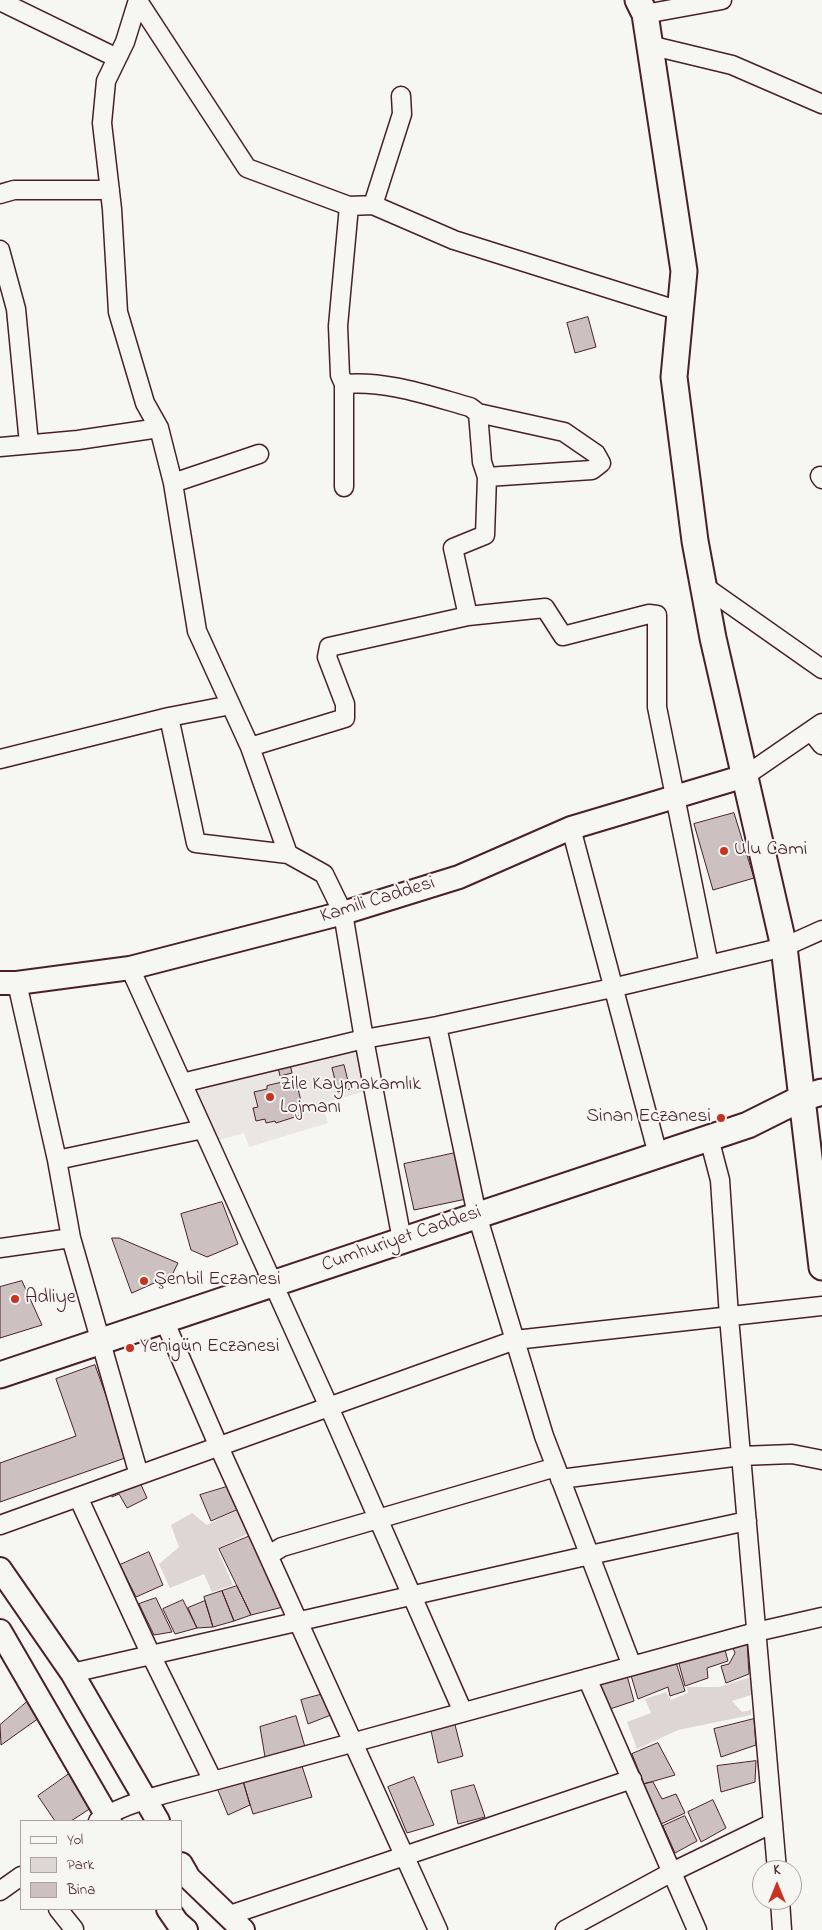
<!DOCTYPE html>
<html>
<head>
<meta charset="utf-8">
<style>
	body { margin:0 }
	#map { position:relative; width:822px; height:1930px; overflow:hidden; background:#f6f6f2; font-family:"Indie Flower",sans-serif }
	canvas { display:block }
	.legend { position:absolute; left:20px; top:1820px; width:162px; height:90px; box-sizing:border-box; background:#f6f6f2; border:1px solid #b1a0a2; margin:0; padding:6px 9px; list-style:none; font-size:15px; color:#4a1f2b }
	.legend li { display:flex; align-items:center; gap:10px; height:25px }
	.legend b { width:25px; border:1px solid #b1a0a2 }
	.north { position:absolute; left:752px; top:1860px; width:50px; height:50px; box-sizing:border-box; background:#f6f6f2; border:1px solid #b1a0a2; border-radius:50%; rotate:0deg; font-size:14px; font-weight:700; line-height:20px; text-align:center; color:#4a1f2b }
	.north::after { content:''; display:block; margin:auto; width:18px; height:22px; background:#c8321e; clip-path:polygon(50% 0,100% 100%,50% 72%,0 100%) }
</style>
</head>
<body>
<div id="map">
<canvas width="822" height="1930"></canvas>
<ul class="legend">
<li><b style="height:6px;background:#f6f6f2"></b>Yol</li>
<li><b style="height:14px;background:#ddd6d5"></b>Park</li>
<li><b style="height:14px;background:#ccc1c0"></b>Bina</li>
</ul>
<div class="north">K</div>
</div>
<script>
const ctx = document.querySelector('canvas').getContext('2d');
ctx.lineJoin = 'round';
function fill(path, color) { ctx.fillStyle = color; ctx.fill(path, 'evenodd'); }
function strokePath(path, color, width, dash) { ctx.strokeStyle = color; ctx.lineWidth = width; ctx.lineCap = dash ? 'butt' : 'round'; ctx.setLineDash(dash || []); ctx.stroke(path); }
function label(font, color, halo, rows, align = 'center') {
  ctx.font = font + ' "Indie Flower",sans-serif'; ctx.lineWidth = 4; ctx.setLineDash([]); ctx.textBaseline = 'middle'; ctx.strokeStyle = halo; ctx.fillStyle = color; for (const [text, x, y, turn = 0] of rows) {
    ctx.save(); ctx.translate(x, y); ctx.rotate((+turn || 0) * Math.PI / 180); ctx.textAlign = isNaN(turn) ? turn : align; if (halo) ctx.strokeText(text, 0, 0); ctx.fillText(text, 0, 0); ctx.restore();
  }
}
const built = new Path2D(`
	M 361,1045 L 369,1090 L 322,1104 L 328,1123 L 249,1147 L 244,1133 L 215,1141 L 190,1089 Z`);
const green = new Path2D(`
	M 243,1507 L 257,1534 L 247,1534 L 217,1549 L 233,1585 L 212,1592 L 204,1574 L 170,1588 L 159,1564 L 179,1547 L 171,1525 L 192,1513 L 207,1525 Z
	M 751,1677 L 754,1694 L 732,1701 L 742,1712 L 751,1710 L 751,1715 L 678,1730 L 637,1749 L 627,1722 L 651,1713 L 645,1699 L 666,1692 L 671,1700 L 688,1693 L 687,1687 L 719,1687 Z`);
const building = new Path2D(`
	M 588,317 L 596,347 L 575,353 L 567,323 Z
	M 734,813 L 754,878 L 713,890 L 694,824 Z
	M 290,1064 L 292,1073 L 280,1076 L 278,1067 Z
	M 344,1065 L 350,1089 L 338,1092 L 332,1068 Z
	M 284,1082 L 285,1084 L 293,1082 L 295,1090 L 298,1089 L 302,1105 L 298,1106 L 301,1115 L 276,1123 L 275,1121 L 266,1123 L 265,1119 L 256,1121 L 253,1108 L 258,1107 L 254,1092 L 267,1089 L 267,1086 Z
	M 460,1152 L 471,1198 L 414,1210 L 404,1164 Z
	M 222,1202 L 238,1244 L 207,1257 L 191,1250 L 181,1214 Z
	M 112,1238 L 119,1238 L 178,1263 L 172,1275 L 132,1293 Z
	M 22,1281 L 42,1325 L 0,1338 L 0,1287 Z
	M 95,1365 L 128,1457 L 0,1502 L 0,1463 L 76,1436 L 56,1379 Z
	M 138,1478 L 147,1498 L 127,1508 L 119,1494 L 112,1497 L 109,1489 Z
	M 233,1485 L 243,1507 L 211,1521 L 200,1495 Z
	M 250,1536 L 283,1607 L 251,1615 L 219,1549 Z
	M 149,1552 L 163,1585 L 136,1597 L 120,1565 Z
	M 237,1586 L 251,1615 L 234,1621 L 222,1591 Z
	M 222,1591 L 234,1621 L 213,1627 L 204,1597 Z
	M 156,1598 L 172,1632 L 154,1635 L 139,1604 Z
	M 183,1600 L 197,1628 L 175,1634 L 163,1609 Z
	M 205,1601 L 213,1627 L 197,1628 L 188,1608 Z
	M 747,1641 L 749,1674 L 726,1683 L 721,1666 L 729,1664 L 735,1653 L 731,1643 Z
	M 724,1646 L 728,1661 L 707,1668 L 708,1678 L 685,1686 L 678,1660 Z
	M 675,1659 L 685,1691 L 670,1696 L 668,1687 L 638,1699 L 630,1672 Z
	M 626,1672 L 634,1701 L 607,1710 L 596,1680 Z
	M 327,1693 L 336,1713 L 308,1724 L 301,1700 Z
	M 27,1702 L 39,1718 L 1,1745 L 0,1725 Z
	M 296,1716 L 305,1747 L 265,1757 L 260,1727 Z
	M 754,1719 L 756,1745 L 721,1757 L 714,1729 Z
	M 454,1721 L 463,1756 L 438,1763 L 430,1726 Z
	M 658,1743 L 675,1775 L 644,1784 L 632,1754 Z
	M 756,1761 L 755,1782 L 721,1792 L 717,1766 Z
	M 302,1766 L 312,1797 L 253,1814 L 243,1781 Z
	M 69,1774 L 91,1808 L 71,1821 L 55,1821 L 38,1796 Z
	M 414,1777 L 434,1825 L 407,1833 L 388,1787 Z
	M 243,1781 L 250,1805 L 228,1815 L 217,1788 Z
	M 653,1782 L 662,1799 L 676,1794 L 685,1813 L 661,1824 L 644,1784 Z
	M 474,1785 L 485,1817 L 458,1824 L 451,1791 Z
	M 713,1800 L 726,1828 L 701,1842 L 688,1812 Z
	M 685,1816 L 697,1841 L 675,1853 L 663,1826 Z`);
const minor = new Path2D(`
	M 138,0 L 125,42 L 106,81 L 102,123 L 112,209 L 118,312 L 145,403 L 159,428 L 173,483 L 197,631 L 250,747 L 288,854 L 324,874 L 343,913 L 364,1039 L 402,1240
	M 0,1 L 117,58
	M 138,1 L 247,168 L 349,206 L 373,205 L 454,240 L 680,311
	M 645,14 L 722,0
	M 649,45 L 732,65 L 822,104
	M 0,194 L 14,190 L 110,190
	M 373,205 L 402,114 L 401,96
	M 0,250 L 16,309 L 29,444
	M 344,384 C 386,380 430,396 470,407 L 478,413 L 564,432 L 596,454 L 601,463 L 592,470 L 487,477
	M 0,447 L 78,440 L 159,428
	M 820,476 L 822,479
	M 173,483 L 259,454
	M 344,487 L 344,384 L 340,375 L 338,326 L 349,206
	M 704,586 L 822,669
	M 468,616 L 453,548 L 485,535 L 487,477 L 482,462 L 478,413
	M 169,717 L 196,843 L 288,854
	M 811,731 L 822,745
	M 250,747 L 345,718 L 345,704 L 327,657 L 329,647 L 468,616 L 545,608 L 563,636 L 649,614 L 657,615 L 657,707 L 709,965
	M 0,759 L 169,717 L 231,705
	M 745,776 L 822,723
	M 571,828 L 658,1155
	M 130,968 L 329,1407 L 463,1712
	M 17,983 L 57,1160 L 71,1238 L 139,1475
	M 437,1026 L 477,1215 L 544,1436 L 632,1666
	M 182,1083 L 364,1039 L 437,1026 L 612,988 L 784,947 L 822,930
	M 709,1138 L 720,1180 L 729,1317 L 777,1870
	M 57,1160 L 203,1129
	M 0,1248 L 71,1238
	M 164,1320 L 219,1447 L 438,1930
	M 560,1479 L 741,1456 L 792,1454 L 822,1460
	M 78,1497 L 151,1655 L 213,1781
	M 0,1525 L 515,1340 L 822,1306
	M 269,1555 L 282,1547 L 556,1467
	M 72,1673 L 590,1555 L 747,1521
	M 587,1678 L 697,1930
	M 98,1821 C 124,1802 181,1790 213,1781 L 756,1632 L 822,1617
	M 0,1891 L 21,1876
	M 780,1900 L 782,1930
	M 58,1909 L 74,1929
	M 227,1916 L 632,1779
	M 565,1930 L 672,1872 L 773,1823`);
const tertiary = new Path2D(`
	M 0,983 L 17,983 L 130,968 L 343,913 L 459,877 L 571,828 L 745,776
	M 0,1569 L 72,1673 L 158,1821
	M 0,1631 L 110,1821
	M 181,1864 L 189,1878 L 243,1930
	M 168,1909 L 177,1922 L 186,1930`);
const secondary = new Path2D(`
	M 638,0 L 645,14 L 684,271 L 674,377 L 695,541 L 713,638 L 784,947 L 822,1267
	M 0,1375 L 748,1125 L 802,1098 L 822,1092`);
const markers = [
	[724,851,5,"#c8321e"],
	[270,1097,5,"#c8321e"],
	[721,1118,5,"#c8321e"],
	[144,1281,5,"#c8321e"],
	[15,1299,5,"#c8321e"],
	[130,1348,5,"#c8321e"]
];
const poiNames = [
	["Ulu Cami",734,851],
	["Zile Kaymakamlık",280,1086],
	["Lojmanı",280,1109],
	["Sinan Eczanesi",711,1118,"right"],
	["Şenbil Eczanesi",154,1281],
	["Adliye",25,1299],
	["Yenigün Eczanesi",140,1348]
];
const streetNames = [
	["Kamili Caddesi",378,901,-17],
	["Cumhuriyet Caddesi",402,1240,-19]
];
fill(built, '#e9e6e3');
fill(green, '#ddd6d5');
fill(building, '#ccc1c0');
strokePath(building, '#4a1f2b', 1);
strokePath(minor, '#4a1f2b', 21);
strokePath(tertiary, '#4a1f2b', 26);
strokePath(secondary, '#4a1f2b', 29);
strokePath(minor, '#f6f6f2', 18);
strokePath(tertiary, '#f6f6f2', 22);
strokePath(secondary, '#f6f6f2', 25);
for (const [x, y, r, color] of markers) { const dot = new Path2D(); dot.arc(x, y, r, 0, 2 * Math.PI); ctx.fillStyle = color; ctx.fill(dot); strokePath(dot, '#f6f6f2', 2); }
label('20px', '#4a1f2b', '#f6f6f2', poiNames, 'left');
label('20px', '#4a1f2b', '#f6f6f2', streetNames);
</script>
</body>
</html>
